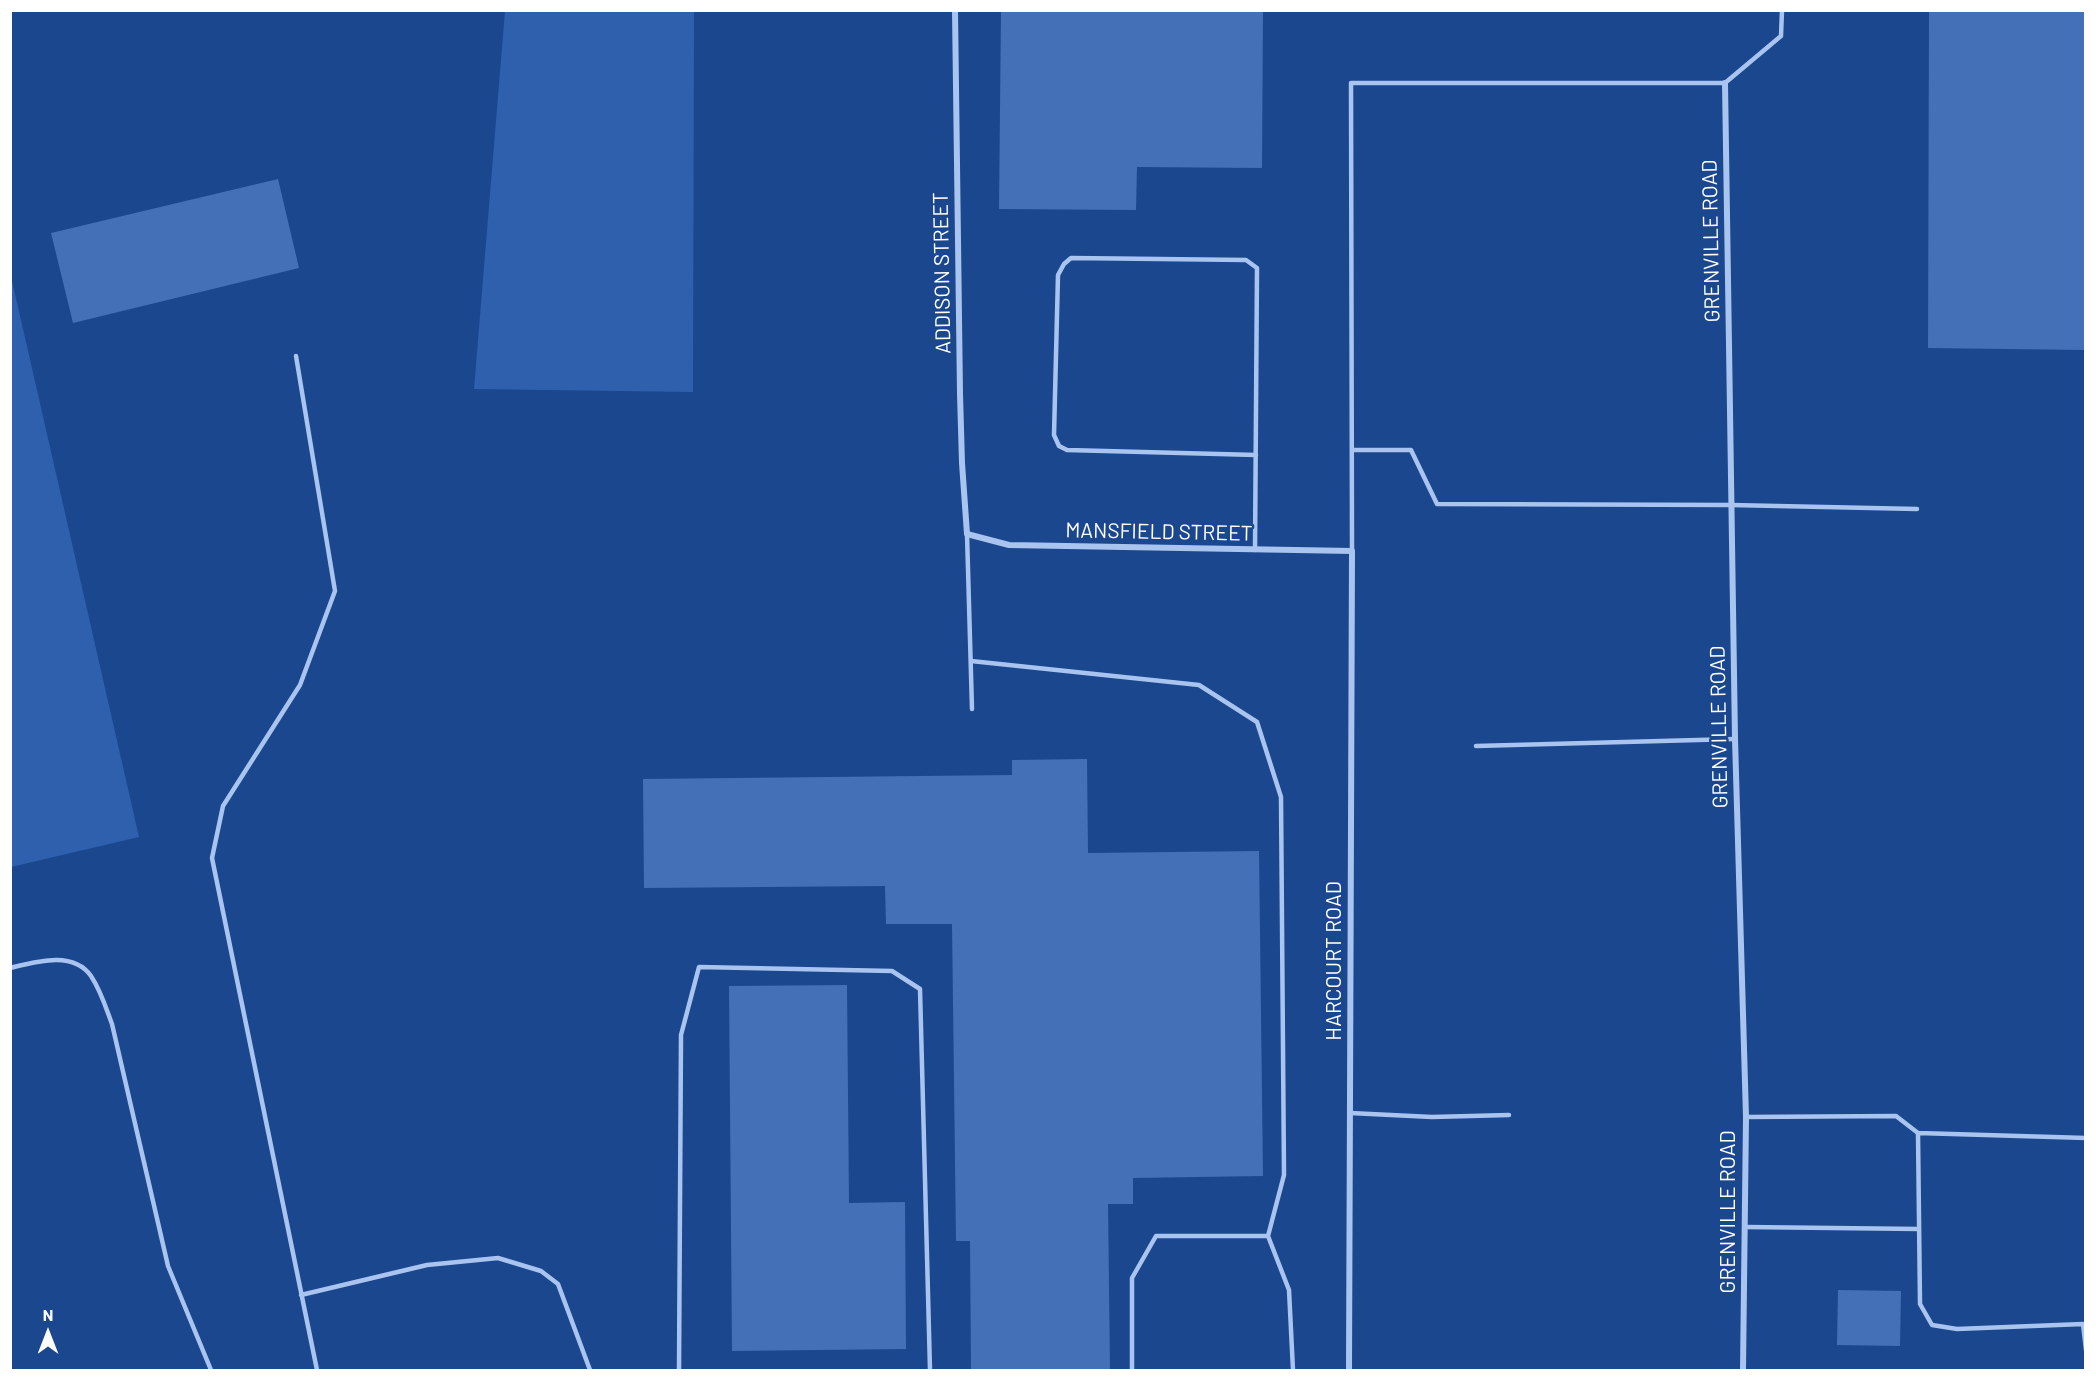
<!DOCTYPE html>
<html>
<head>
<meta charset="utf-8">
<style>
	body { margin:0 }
	#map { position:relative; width:2096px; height:1381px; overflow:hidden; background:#1b478f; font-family:Barlow,sans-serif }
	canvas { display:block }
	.frame { position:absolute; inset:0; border:12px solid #fff; pointer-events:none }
	.north { position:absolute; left:18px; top:1303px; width:60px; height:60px; -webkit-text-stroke:4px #1b478f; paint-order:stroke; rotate:0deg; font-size:16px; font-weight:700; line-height:24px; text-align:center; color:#fff }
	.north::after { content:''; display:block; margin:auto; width:21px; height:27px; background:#fff; clip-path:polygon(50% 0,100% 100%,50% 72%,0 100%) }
</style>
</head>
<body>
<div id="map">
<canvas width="2096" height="1381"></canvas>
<div class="frame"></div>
<div class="north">N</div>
</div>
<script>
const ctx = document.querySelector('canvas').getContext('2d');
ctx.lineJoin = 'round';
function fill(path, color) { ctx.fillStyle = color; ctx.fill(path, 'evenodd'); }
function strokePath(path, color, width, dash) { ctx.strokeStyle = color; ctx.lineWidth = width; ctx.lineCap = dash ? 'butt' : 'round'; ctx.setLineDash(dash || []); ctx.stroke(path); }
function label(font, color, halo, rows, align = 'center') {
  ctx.font = font + ' Barlow,sans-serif'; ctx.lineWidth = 5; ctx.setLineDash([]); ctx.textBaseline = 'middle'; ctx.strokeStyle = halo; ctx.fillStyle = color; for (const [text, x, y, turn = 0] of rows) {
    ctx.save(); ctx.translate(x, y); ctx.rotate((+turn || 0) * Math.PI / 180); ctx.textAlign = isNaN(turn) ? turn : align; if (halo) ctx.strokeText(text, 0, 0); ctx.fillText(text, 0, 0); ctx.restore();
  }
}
const green = new Path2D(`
	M 505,11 L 694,11 L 693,392 L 474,389 Z
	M 10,272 L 139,837 L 11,867 L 10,867 Z`);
const building = new Path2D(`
	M 1001,10 L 1263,10 L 1262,168 L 1137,167 L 1136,210 L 999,209 Z
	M 1929,10 L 2086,10 L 2086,350 L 1928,348 Z
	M 278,179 L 299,268 L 73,323 L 51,233 Z
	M 1087,759 L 1088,853 L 1259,851 L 1263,1176 L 1133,1178 L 1133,1204 L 1108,1204 L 1110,1370 L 971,1370 L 970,1241 L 956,1241 L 952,924 L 886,924 L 885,886 L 644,888 L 643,779 L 1012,775 L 1012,760 Z
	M 847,985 L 849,1203 L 905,1202 L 906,1349 L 732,1351 L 729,986 Z
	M 1838,1290 L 1901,1291 L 1900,1346 L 1837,1345 Z`);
const service = new Path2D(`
	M 296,356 L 335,591 L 300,685 L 223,806 L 212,858 L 317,1370
	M 1352,450 L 1411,450 L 1437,504 L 1731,505 L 1917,509
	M 967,534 L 972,709
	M 1255,550 L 1257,268 L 1246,260 L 1071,258 L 1064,264 L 1058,275 L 1054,435 L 1059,446 L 1067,450 L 1256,455
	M 1352,551 L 1351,83 L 1725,83 L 1781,36 L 1782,10
	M 971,661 L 1199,685 L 1257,722 L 1281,797 L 1284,1175 L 1268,1236
	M 1476,746 L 1735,739
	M 10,968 C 35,962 73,950 91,976 C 101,991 106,1008 112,1024 L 168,1266 L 211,1370
	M 1350,1113 L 1432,1117 L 1509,1115
	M 1746,1117 L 1896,1116 L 1918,1133 L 1920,1304 L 1932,1325 L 1957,1329 L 2083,1324 L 2086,1350
	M 1918,1133 L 2086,1138
	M 1745,1227 L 1919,1229
	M 301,1295 L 427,1265 L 498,1258 L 541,1271 L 558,1284 L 590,1370
	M 679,1370 L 681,1035 L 699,967 L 892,971 L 920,989 L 930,1370
	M 1132,1370 L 1132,1278 L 1156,1236 L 1268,1236 L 1289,1290 L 1293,1370`);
const minor = new Path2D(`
	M 955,10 L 960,394 L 962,463 L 967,534 L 1009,545 L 1352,551 L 1349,1370
	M 1725,83 L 1735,739 L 1746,1117 L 1743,1370`);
const streetNames = [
	["GRENVILLE ROAD",1711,241,-91],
	["ADDISON STREET",942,273,-91],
	["MANSFIELD STREET",1159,532,1],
	["GRENVILLE ROAD",1719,727,-91],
	["HARCOURT ROAD",1334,961,-90],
	["GRENVILLE ROAD",1728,1212,-90]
];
fill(green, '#2e60ad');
fill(building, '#4470b7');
strokePath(service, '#a9c4ee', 4.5);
strokePath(minor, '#a9c4ee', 6);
label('21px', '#fff', '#1b478f', streetNames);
</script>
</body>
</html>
